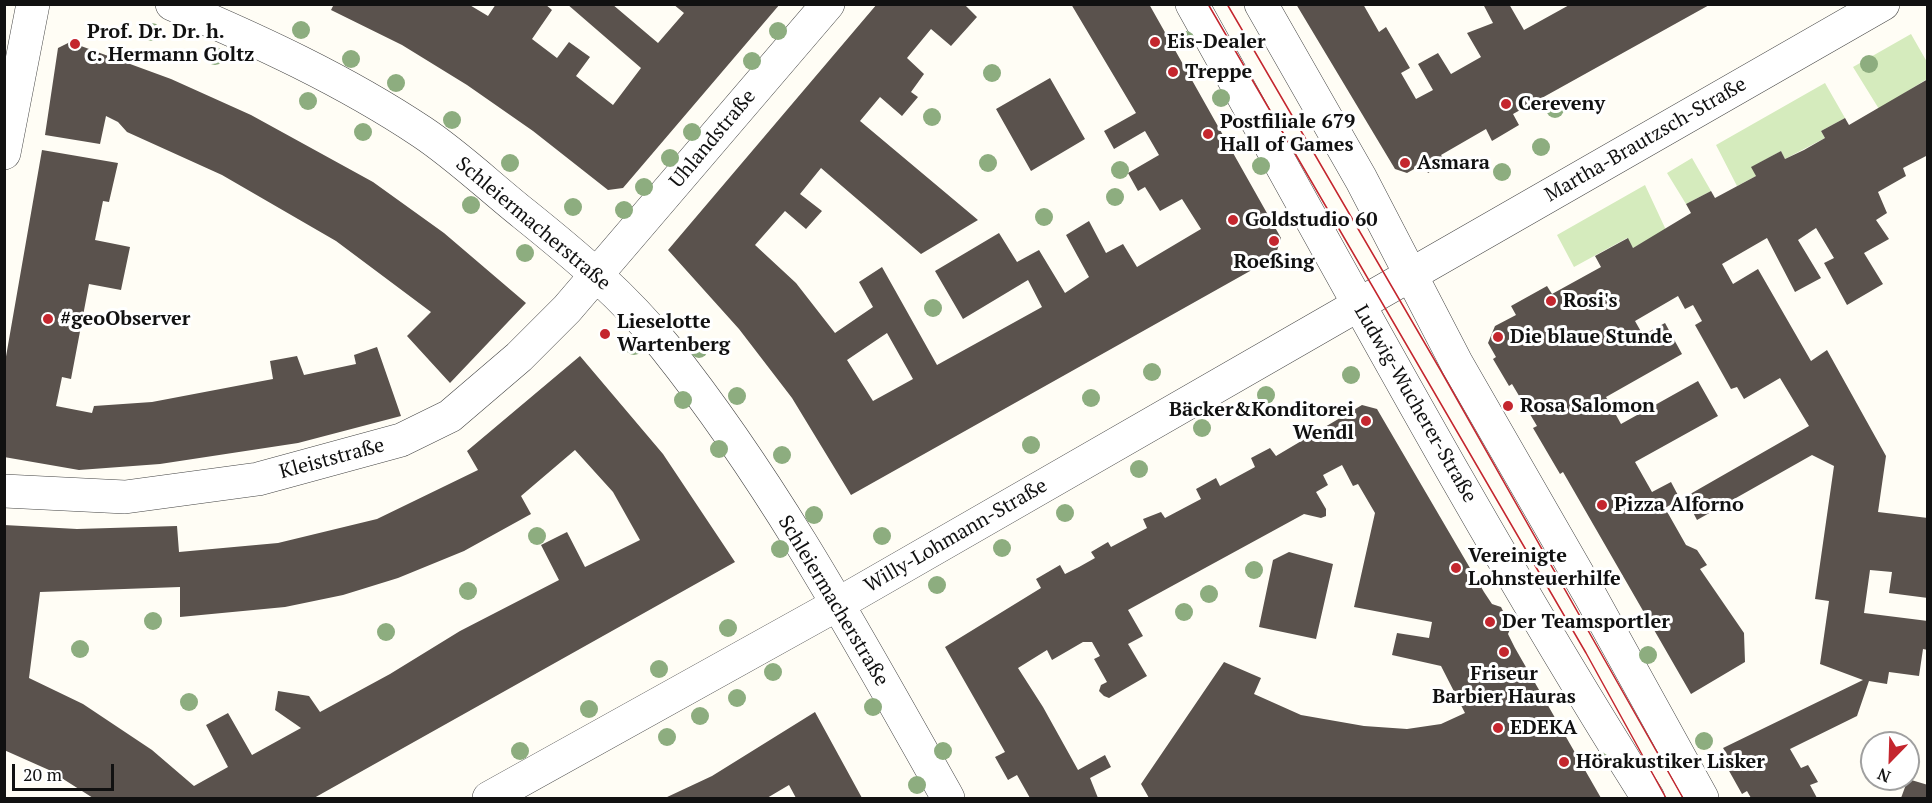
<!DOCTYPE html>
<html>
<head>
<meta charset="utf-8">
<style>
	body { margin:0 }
	#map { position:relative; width:1932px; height:803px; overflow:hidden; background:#fffdf5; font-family:"PT Serif",serif }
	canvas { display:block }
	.frame { position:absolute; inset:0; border:6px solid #111; pointer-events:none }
	.north { position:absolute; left:1860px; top:731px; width:60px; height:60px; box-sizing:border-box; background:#fff; border:2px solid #a0a0a0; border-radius:50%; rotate:203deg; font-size:16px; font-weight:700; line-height:24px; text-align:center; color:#111 }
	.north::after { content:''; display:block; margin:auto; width:21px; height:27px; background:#c4262e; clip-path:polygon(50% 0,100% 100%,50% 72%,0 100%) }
	.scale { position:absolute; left:12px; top:764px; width:102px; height:27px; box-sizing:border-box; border:3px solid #111; border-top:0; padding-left:8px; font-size:18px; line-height:21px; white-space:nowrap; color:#111; -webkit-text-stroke:4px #fff; paint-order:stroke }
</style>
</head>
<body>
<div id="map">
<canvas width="1932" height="803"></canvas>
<div class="frame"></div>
<div class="north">N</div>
<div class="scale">20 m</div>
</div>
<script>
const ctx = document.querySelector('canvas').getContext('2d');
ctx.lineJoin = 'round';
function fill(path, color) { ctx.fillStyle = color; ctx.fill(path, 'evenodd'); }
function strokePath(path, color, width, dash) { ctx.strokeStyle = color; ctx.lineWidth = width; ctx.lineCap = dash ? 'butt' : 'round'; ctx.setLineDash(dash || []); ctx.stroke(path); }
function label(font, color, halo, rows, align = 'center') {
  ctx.font = font + ' "PT Serif",serif'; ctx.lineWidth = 6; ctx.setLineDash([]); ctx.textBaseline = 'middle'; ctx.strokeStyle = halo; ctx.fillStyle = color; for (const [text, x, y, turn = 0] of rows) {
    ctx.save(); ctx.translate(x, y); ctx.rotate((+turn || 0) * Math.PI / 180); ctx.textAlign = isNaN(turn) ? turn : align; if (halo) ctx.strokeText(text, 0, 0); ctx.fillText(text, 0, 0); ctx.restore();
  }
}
const green = new Path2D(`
	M 1911,34 L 1927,62 L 1927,79 L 1879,109 L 1853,67 Z
	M 1825,83 L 1845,118 L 1821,131 L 1825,138 L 1785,159 L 1781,151 L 1752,167 L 1756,176 L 1737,186 L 1716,145 Z
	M 1692,158 L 1711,191 L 1686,204 L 1667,173 Z
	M 1645,185 L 1666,230 L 1633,248 L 1627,238 L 1574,267 L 1557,235 Z`);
const building = new Path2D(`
	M 334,4 L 468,4 L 488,16 L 496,4 L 545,4 L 552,10 L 532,39 L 557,58 L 569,42 L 590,57 L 576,76 L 613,105 L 641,68 L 567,4 L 612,4 L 658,43 L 684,13 L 673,4 L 780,4 L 623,188 L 608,190 L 533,131 L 467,85 L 402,45 L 331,10 Z
	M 877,4 L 964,4 L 977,17 L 951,46 L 931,29 L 907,58 L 924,74 L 911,92 L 918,97 L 902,116 L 880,97 L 860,121 L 978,220 L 921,254 L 821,168 L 800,194 L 822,211 L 806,229 L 785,211 L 755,245 L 796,283 L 835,333 L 873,307 L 859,282 L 882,267 L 937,365 L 1042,307 L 1028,280 L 963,319 L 935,271 L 999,233 L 1017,262 L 1039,250 L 1065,293 L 1089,277 L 1066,235 L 1089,221 L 1106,253 L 1123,244 L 1137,267 L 1201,229 L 1182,199 L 1160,211 L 1145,187 L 1138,191 L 1128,173 L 1159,155 L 1145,131 L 1114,149 L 1104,131 L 1136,113 L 1071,4 L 1149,4 L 1281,238 L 1275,257 L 851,495 L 792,398 L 739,329 L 668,250 ZM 887,333 L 913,379 L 873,401 L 847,360 Z
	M 1296,4 L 1363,4 L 1379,32 L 1386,27 L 1410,68 L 1401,73 L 1416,99 L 1433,90 L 1418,64 L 1438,53 L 1451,74 L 1481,57 L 1467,33 L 1493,23 L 1483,4 L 1509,4 L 1524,30 L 1571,4 L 1711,4 L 1513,114 L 1519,125 L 1492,141 L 1486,129 L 1441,155 L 1446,162 L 1428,173 L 1423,164 L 1407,173 L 1395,169 Z
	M 70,42 L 171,79 L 251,115 L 373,182 L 444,233 L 526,303 L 450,383 L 407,336 L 431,312 L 336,241 L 222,175 L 127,132 L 118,122 L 106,116 L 100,144 L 45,135 L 58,48 Z
	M 1050,78 L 1085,139 L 1031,171 L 996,109 Z
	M 1928,79 L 1928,155 L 1903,168 L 1906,176 L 1878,192 L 1887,213 L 1876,220 L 1889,239 L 1864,253 L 1883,284 L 1847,305 L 1824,263 L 1834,258 L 1816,228 L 1798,240 L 1821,278 L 1795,292 L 1767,238 L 1722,264 L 1733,284 L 1758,269 L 1811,361 L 1827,350 L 1886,456 L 1878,512 L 1928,518 L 1928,598 L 1889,593 L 1892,572 L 1870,570 L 1864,613 L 1928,621 L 1928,650 L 1923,649 L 1919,676 L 1889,672 L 1887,684 L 1869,681 L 1857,716 L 1790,749 L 1801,768 L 1808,765 L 1818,782 L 1810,785 L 1817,798 L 1751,798 L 1747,791 L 1742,794 L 1728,769 L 1734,766 L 1723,748 L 1863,680 L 1820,664 L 1829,601 L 1815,599 L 1834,466 L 1812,455 L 1697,520 L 1685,497 L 1809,426 L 1780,378 L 1744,399 L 1737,387 L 1731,389 L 1695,325 L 1702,321 L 1693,305 L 1685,309 L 1678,296 L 1635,321 L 1643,335 L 1665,323 L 1682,354 L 1606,397 L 1621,424 L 1698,381 L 1718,416 L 1635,462 L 1652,492 L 1671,482 L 1680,499 L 1665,508 L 1686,545 L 1697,550 L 1707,565 L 1700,569 L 1744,633 L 1745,662 L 1691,694 L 1563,472 L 1560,474 L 1533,428 L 1537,426 L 1512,384 L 1509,386 L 1493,359 L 1496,357 L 1488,343 L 1495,326 L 1516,315 L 1511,306 L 1547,286 L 1552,294 L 1601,267 L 1595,256 L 1628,238 L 1633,248 L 1691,213 L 1686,204 L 1711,191 L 1715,198 L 1756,176 L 1751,167 L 1781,151 L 1785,159 L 1804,150 L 1825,138 L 1821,131 L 1845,118 L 1849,125 Z
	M 42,150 L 118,163 L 109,202 L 103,201 L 95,240 L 130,247 L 121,290 L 89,284 L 71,379 L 62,377 L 56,406 L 92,413 L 94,406 L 152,402 L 273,379 L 270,361 L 297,356 L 304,375 L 356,364 L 354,355 L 377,347 L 401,416 L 298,443 L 160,464 L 79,470 L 4,457 L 4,368 Z
	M 580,356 L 663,454 L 735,562 L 314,798 L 93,798 L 49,770 L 4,750 L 4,525 L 77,529 L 177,526 L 179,552 L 278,543 L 377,519 L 478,470 L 467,451 ZM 575,450 L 613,492 L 640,540 L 585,567 L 567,532 L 541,545 L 559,580 L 460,631 L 390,674 L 320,712 L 309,696 L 278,691 L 275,710 L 301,728 L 252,755 L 228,713 L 206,725 L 228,767 L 194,786 L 152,750 L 83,704 L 29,678 L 40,592 L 180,587 L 180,617 L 285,607 L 343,595 L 398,578 L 464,551 L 531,514 L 521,496 Z
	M 1362,405 L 1377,409 L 1484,592 L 1492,604 L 1501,607 L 1511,627 L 1508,634 L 1515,648 L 1601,798 L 1149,798 L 1141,784 L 1224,662 L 1261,678 L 1254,694 L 1301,715 L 1364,726 L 1407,729 L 1441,724 L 1465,713 L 1441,666 L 1392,655 L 1397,633 L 1429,638 L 1432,622 L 1354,607 L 1375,513 L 1358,484 L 1353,486 L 1342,465 L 1323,475 L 1328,485 L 1316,492 L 1326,509 L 1326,516 L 1321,518 L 1304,514 L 1128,610 L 1143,636 L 1128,644 L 1147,676 L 1109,698 L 1104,696 L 1099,691 L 1101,685 L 1107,682 L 1094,659 L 1100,656 L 1092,642 L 1083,642 L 1052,660 L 1047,650 L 1018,668 L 1043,707 L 1078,770 L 1105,755 L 1111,767 L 1090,778 L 1098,798 L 1030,798 L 1017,775 L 1008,780 L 995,757 L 1005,752 L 945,647 L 1041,588 L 1036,579 L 1060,565 L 1065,574 L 1079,567 L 1095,558 L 1091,552 L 1108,542 L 1111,547 L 1147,528 L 1143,519 L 1161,512 L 1165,518 L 1201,499 L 1196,489 L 1216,478 L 1220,486 L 1255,467 L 1251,458 L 1270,448 L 1276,456 Z
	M 1289,552 L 1333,564 L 1316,639 L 1259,627 L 1273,560 Z
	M 815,712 L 862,798 L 796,798 L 789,785 L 767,798 L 665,798 L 712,776 Z
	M 1908,779 L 1928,785 L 1928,798 L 1901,798 Z`);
const minor = new Path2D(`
	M 172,4 C 257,40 344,80 422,132 C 458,156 490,187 524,214 C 575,255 624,296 665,347 C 776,486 861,644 948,798
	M 4,153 L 33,4
	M 4,491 L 125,497 L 258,479 L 401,440 L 450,416 L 519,357 L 567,309 L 828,4
	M 489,798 L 838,604 L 1358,305`);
const tertiary = new Path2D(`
	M 1192,4 C 1341,271 1485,540 1648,798
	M 1261,4 L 1361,179 L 1457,364 L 1591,597 L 1702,798
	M 1358,305 L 1883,4`);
const tram = new Path2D(`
	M 1208,4 L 1586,653 L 1666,798
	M 1227,4 L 1441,371 L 1683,798`);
const trees = [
	[301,30],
	[778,31],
	[152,32],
	[1186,40],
	[215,56],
	[351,59],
	[752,61],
	[1869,64],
	[992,73],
	[396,83],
	[1221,98],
	[308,101],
	[1555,109],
	[932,117],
	[452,120],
	[363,132],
	[692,132],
	[1541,147],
	[670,158],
	[510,163],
	[988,163],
	[1261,166],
	[1120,170],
	[1502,172],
	[644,187],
	[1115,197],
	[471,205],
	[573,207],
	[624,210],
	[1044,217],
	[525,253],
	[933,308],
	[634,346],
	[699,349],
	[1152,372],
	[1351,375],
	[1266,395],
	[737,396],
	[1091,398],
	[683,400],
	[1202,428],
	[1031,445],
	[719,449],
	[782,455],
	[1139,469],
	[1065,513],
	[814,515],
	[537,536],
	[882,536],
	[1002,548],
	[780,549],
	[1254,570],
	[937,585],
	[468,591],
	[1209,594],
	[1184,612],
	[153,621],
	[728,628],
	[386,632],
	[80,649],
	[1648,655],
	[659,669],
	[773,672],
	[737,698],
	[189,702],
	[873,707],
	[589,709],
	[700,716],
	[667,737],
	[1704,741],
	[520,751],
	[943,751],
	[1600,761],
	[917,785]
];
const markers = [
	[1155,42,6,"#c4262e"],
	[75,44,6,"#c4262e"],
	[1173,72,6,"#c4262e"],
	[1506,104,6,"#c4262e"],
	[1208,134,6,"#c4262e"],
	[1405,163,6,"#c4262e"],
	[1233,220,6,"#c4262e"],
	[1274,241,6,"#c4262e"],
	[1551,301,6,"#c4262e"],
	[48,319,6,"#c4262e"],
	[605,334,6,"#c4262e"],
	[1498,337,6,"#c4262e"],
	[1508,406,6,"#c4262e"],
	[1366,421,6,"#c4262e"],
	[1602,505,6,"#c4262e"],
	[1456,568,6,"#c4262e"],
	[1490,622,6,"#c4262e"],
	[1504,652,6,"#c4262e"],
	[1498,728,6,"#c4262e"],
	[1564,762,6,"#c4262e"]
];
const poiNames = [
	["Prof. Dr. Dr. h.",87,32],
	["c. Hermann Goltz",87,55],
	["Eis-Dealer",1167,42],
	["Treppe",1185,72],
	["Cereveny",1518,104],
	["Postfiliale 679",1220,122],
	["Hall of Games",1220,145],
	["Asmara",1417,163],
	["Goldstudio 60",1245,220],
	["Roeßing",1274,262,"center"],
	["Rosi's",1563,301],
	["#geoObserver",60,319],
	["Lieselotte",617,322],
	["Wartenberg",617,345],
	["Die blaue Stunde",1510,337],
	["Rosa Salomon",1520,406],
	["Bäcker&Konditorei",1354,410,"right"],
	["Wendl",1354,433,"right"],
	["Pizza Alforno",1614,505],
	["Vereinigte",1468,556],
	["Lohnsteuerhilfe",1468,579],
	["Der Teamsportler",1502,622],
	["Friseur",1504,674,"center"],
	["Barbier Hauras",1504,697,"center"],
	["EDEKA",1510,728],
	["Hörakustiker Lisker",1576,762]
];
const streetNames = [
	["Uhlandstraße",713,139,-50],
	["Martha-Brautzsch-Straße",1646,140,-30],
	["Schleiermacherstraße",533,224,40],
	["Ludwig-Wucherer-Straße",1415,404,60],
	["Kleiststraße",332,459,-15],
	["Willy-Lohmann-Straße",956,536,-30],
	["Schleiermacherstraße",833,601,59]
];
fill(green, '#d5ebbd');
fill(building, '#5a524d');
strokePath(minor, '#444', 34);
strokePath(tertiary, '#444', 34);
strokePath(minor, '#fff', 33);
strokePath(tertiary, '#fff', 33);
strokePath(tram, '#c4262e', 1.5);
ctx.fillStyle = '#8dad7f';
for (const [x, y] of trees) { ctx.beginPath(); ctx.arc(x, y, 9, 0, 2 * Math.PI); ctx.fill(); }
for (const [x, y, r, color] of markers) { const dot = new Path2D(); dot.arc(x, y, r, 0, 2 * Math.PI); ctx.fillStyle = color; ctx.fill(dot); strokePath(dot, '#fff', 2); }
label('bold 20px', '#111', '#fff', poiNames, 'left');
label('20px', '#111', '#fff', streetNames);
</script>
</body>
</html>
